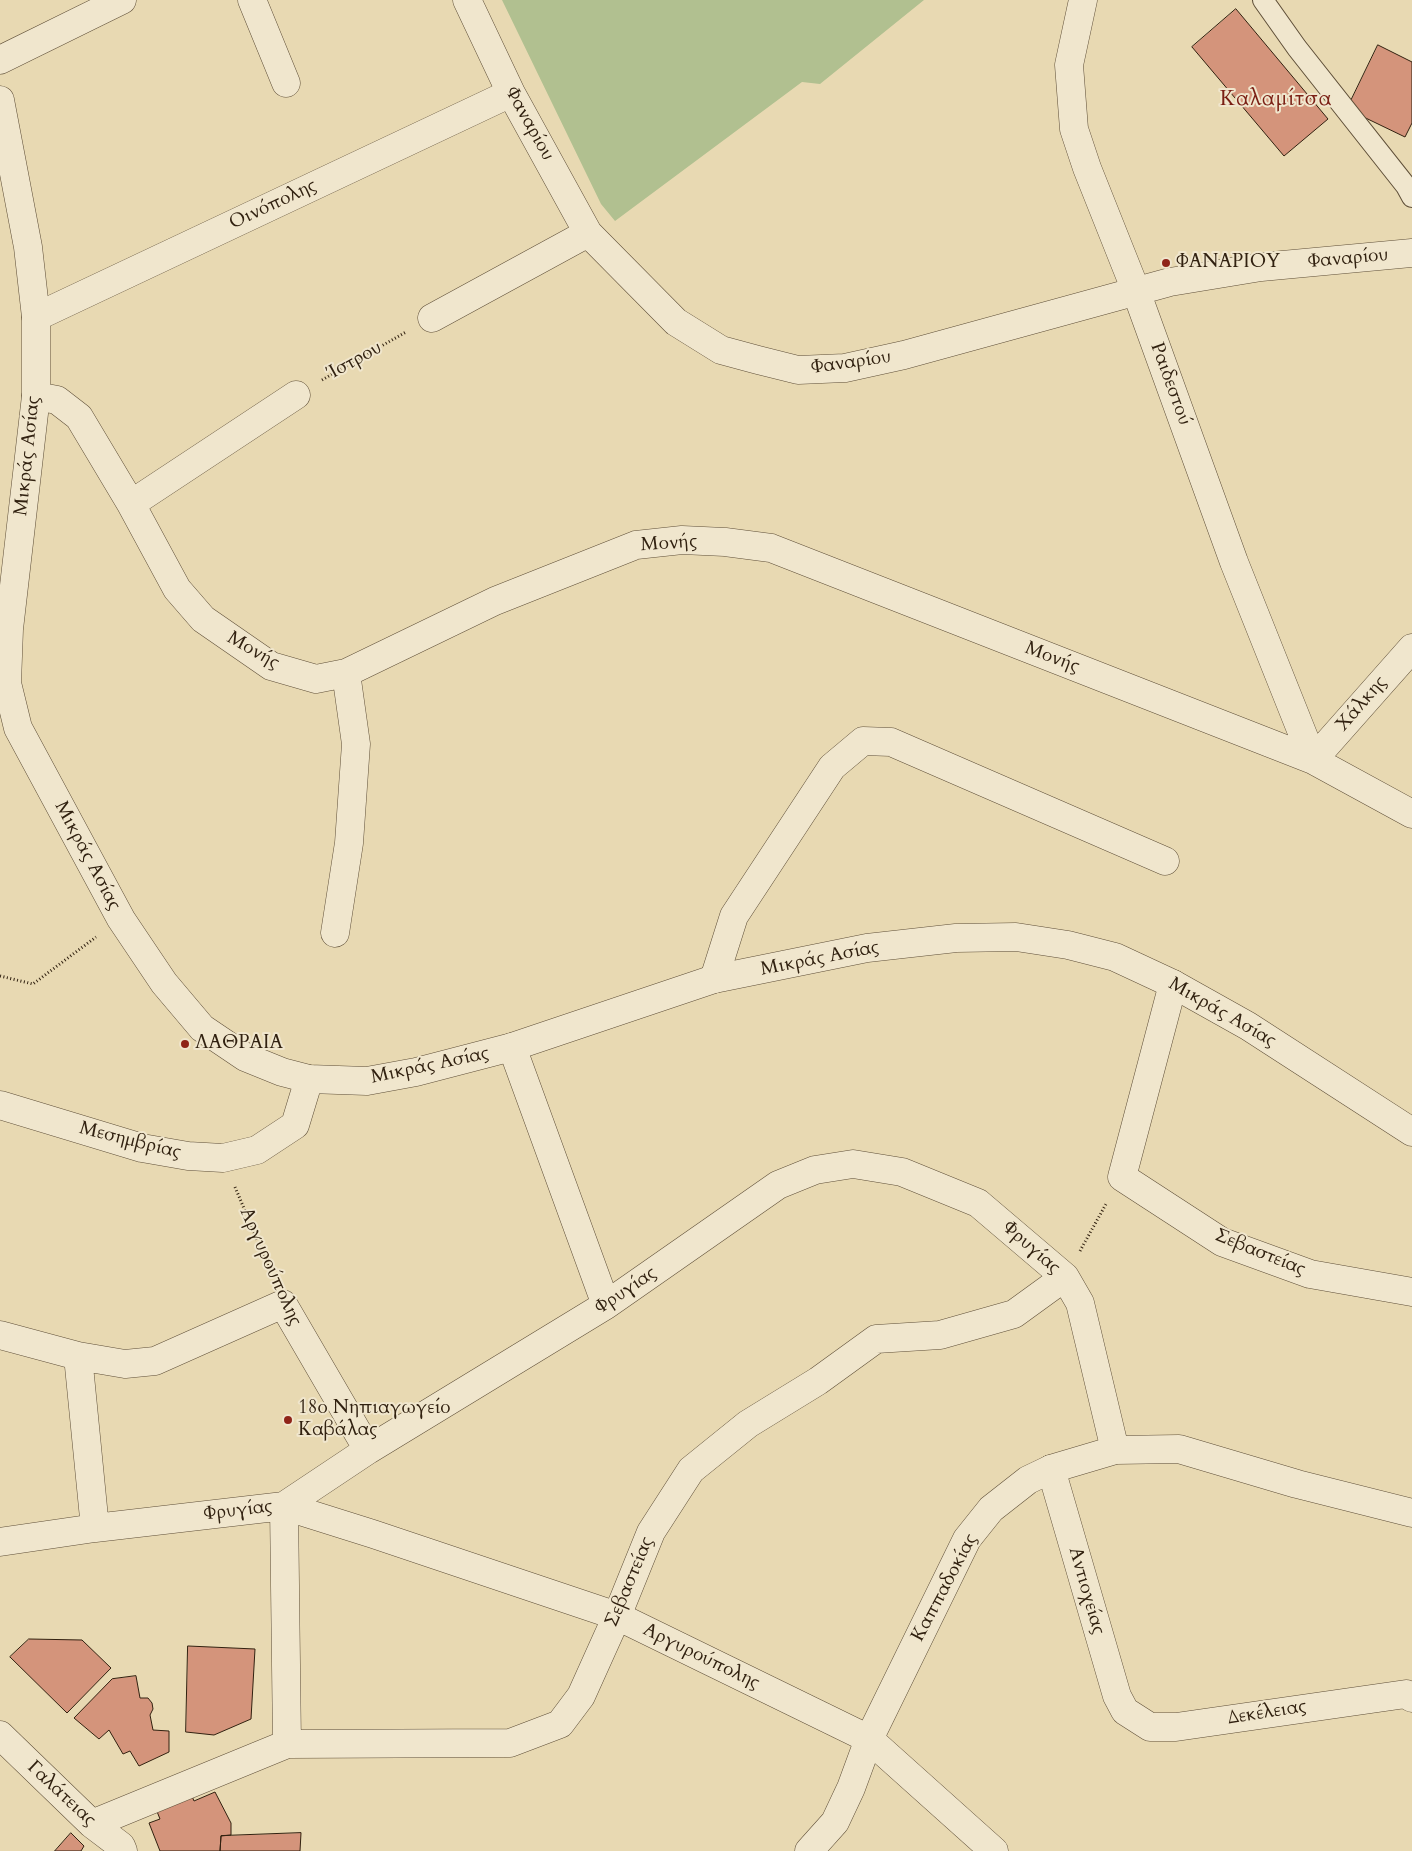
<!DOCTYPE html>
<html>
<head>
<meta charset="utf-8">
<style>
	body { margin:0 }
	canvas { display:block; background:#e8d9b2 }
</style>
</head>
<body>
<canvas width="1412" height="1851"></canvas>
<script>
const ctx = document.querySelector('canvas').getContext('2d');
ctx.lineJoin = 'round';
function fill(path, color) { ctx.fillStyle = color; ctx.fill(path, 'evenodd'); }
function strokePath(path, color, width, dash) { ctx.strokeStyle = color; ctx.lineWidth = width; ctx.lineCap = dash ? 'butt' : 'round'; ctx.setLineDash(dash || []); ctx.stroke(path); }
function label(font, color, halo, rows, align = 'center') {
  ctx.font = font + ' Cardo,serif'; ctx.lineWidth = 4; ctx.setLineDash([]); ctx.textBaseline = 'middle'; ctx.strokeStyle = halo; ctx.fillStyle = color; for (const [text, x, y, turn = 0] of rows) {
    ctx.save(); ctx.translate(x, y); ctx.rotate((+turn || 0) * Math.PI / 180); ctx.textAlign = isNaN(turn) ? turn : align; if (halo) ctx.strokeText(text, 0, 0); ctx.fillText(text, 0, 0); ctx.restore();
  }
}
const green = new Path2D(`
	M 502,0 L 924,0 L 820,84 L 802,82 L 615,221 L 601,204 Z`);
const building = new Path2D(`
	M 1236,9 L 1328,119 L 1284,156 L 1192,47 Z
	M 1378,45 L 1412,62 L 1412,123 L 1405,137 L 1347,109 Z
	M 29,1639 L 82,1640 L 111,1668 L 67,1713 L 10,1657 Z
	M 188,1646 L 255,1649 L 251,1719 L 214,1735 L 186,1732 Z
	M 136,1676 L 140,1698 L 148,1698 L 152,1703 L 153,1709 L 150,1715 L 153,1730 L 169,1731 L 169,1752 L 139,1766 L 130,1751 L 123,1754 L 109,1730 L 99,1739 L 74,1718 L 112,1679 Z
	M 189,1789 L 194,1801 L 215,1792 L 231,1823 L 231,1835 L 221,1836 L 220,1851 L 160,1851 L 149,1823 L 160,1819 L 154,1804 Z
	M 71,1833 L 84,1846 L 81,1851 L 55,1851 Z
	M 301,1833 L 300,1851 L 220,1851 L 221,1836 Z`);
const path = new Path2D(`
	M 322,380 L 406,332
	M 0,976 L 33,984 L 96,937
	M 235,1187 L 272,1275
	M 1080,1251 L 1106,1204`);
const service = new Path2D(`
	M 1263,0 L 1297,48 L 1406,186 L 1412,197`);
const minor = new Path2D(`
	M 252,0 L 286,83
	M 467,0 L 511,93 L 588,233 L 676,322 L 721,350 L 758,360 L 798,370 L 845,368 L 904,355 L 1170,282 L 1261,267 L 1412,253
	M 1083,0 L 1069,65 L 1074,129 L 1087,168 L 1136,291 L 1234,562 L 1313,760 L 1412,648
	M 0,60 L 122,0
	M 36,317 L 511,93
	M 432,318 L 588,233
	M 36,396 L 57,400 L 79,417 L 131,504 L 177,589 L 203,619 L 271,666 L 316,679 L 346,673 L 495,601 L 636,545 L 682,540 L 725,542 L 771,548 L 1313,760 L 1412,814
	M 131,504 L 296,395
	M 335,933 L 349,843 L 356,744 L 346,673
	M 714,979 L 734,916 L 832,767 L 863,741 L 891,742 L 1165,861
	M 1173,984 L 1122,1177 L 1222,1242 L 1310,1274 L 1412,1292
	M 512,1047 L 606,1305
	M 0,1105 L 142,1148 L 188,1156 L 223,1158 L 257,1150 L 295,1125 L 309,1079
	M 0,1335 L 78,1356 L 125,1364 L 155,1361 L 283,1304 L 368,1450
	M 78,1356 L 95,1528
	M 1051,1469 L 1117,1696 L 1125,1711 L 1150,1727 L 1176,1727 L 1406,1694 L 1412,1698
	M 284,1506 L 287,1744 L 510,1743 L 560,1724 L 581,1696 L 617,1616 L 651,1532 L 691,1470 L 748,1424 L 818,1381 L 876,1339 L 940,1335 L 1014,1314 L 1065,1277
	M 284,1506 L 373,1534 L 617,1616 L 869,1739 L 994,1851
	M 0,1542 L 95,1528 L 284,1506 L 368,1450 L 606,1305 L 778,1185 L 815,1170 L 853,1164 L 902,1172 L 978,1203 L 1065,1277 L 1080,1303 L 1115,1450
	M 0,1735 L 92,1824 L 121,1846 L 123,1851
	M 92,1824 L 287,1744`);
const tertiary = new Path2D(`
	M 0,100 L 28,247 L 36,317 L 36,396 L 9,629 L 7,683 L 18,728 L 121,919 L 164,983 L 202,1028 L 245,1057 L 282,1072 L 309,1079 L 367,1081 L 416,1072 L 512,1047 L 714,979 L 867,948 L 956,938 L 1016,937 L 1068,945 L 1115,957 L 1173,984 L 1248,1026 L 1412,1132
	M 809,1851 L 835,1822 L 851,1788 L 869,1739 L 967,1539 L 991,1509 L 1028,1480 L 1051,1469 L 1115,1450 L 1179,1449 L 1297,1484 L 1412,1513`);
const markers = [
	[1166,263,5,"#8f2418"],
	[185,1044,5,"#8f2418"],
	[288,1420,5,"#8f2418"]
];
const streetNames = [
	["Φαναρίου",529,124,61],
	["Οινόπολης",273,205,-25],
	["Φαναρίου",1348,259,-5],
	["Ίστρου",355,361,-29],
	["Φαναρίου",851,363,-8],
	["Ραιδεστού",1170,384,70],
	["Μικράς Ασίας",28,456,-84],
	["Μονής",669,544,-4],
	["Μονής",253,651,30],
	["Μονής",1052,658,21],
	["Χάλκης",1362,704,-49],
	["Μικράς Ασίας",87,856,62],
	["Μικράς Ασίας",820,959,-11],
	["Μικράς Ασίας",1222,1013,30],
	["Μικράς Ασίας",430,1066,-12],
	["Μεσημβρίας",130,1141,14],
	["Φρυγίας",1031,1248,41],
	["Σεβαστείας",1260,1253,22],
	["Αργυρούπολης",270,1267,66],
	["Φρυγίας",626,1291,-34],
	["Φρυγίας",238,1511,-7],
	["Σεβαστείας",630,1582,-67],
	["Καππαδοκίας",945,1588,-62],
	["Αντιοχείας",1086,1591,74],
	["Αργυρούπολης",701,1657,26],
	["Δεκέλειας",1267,1713,-9],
	["Γαλάτειας",61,1794,43]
];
const poiNames = [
	["ΦΑΝΑΡΙΟΥ",1176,263],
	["ΛΑΘΡΑΙΑ",195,1044],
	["18ο Νηπιαγωγείο",298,1409],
	["Καβάλας",298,1431]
];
const quarterNames = [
	["Καλαμίτσα",1276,100]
];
fill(green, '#b1c090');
fill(building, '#d4947b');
strokePath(building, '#312110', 1);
strokePath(service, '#5f4f38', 22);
strokePath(minor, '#5f4f38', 29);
strokePath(tertiary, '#5f4f38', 29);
strokePath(path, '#312110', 3, [1, 2.5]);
strokePath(service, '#f0e6cd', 20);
strokePath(minor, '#f0e6cd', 28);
strokePath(tertiary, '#f0e6cd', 28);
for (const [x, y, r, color] of markers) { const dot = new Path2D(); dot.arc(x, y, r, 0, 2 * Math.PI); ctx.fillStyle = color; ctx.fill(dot); strokePath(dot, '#f0e6cd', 2); }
label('19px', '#312110', '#f0e6cd', streetNames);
label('19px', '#312110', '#f0e6cd', poiNames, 'left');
ctx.letterSpacing = '1px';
label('21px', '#7a1f14', '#f0e6cd', quarterNames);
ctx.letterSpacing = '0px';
</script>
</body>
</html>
